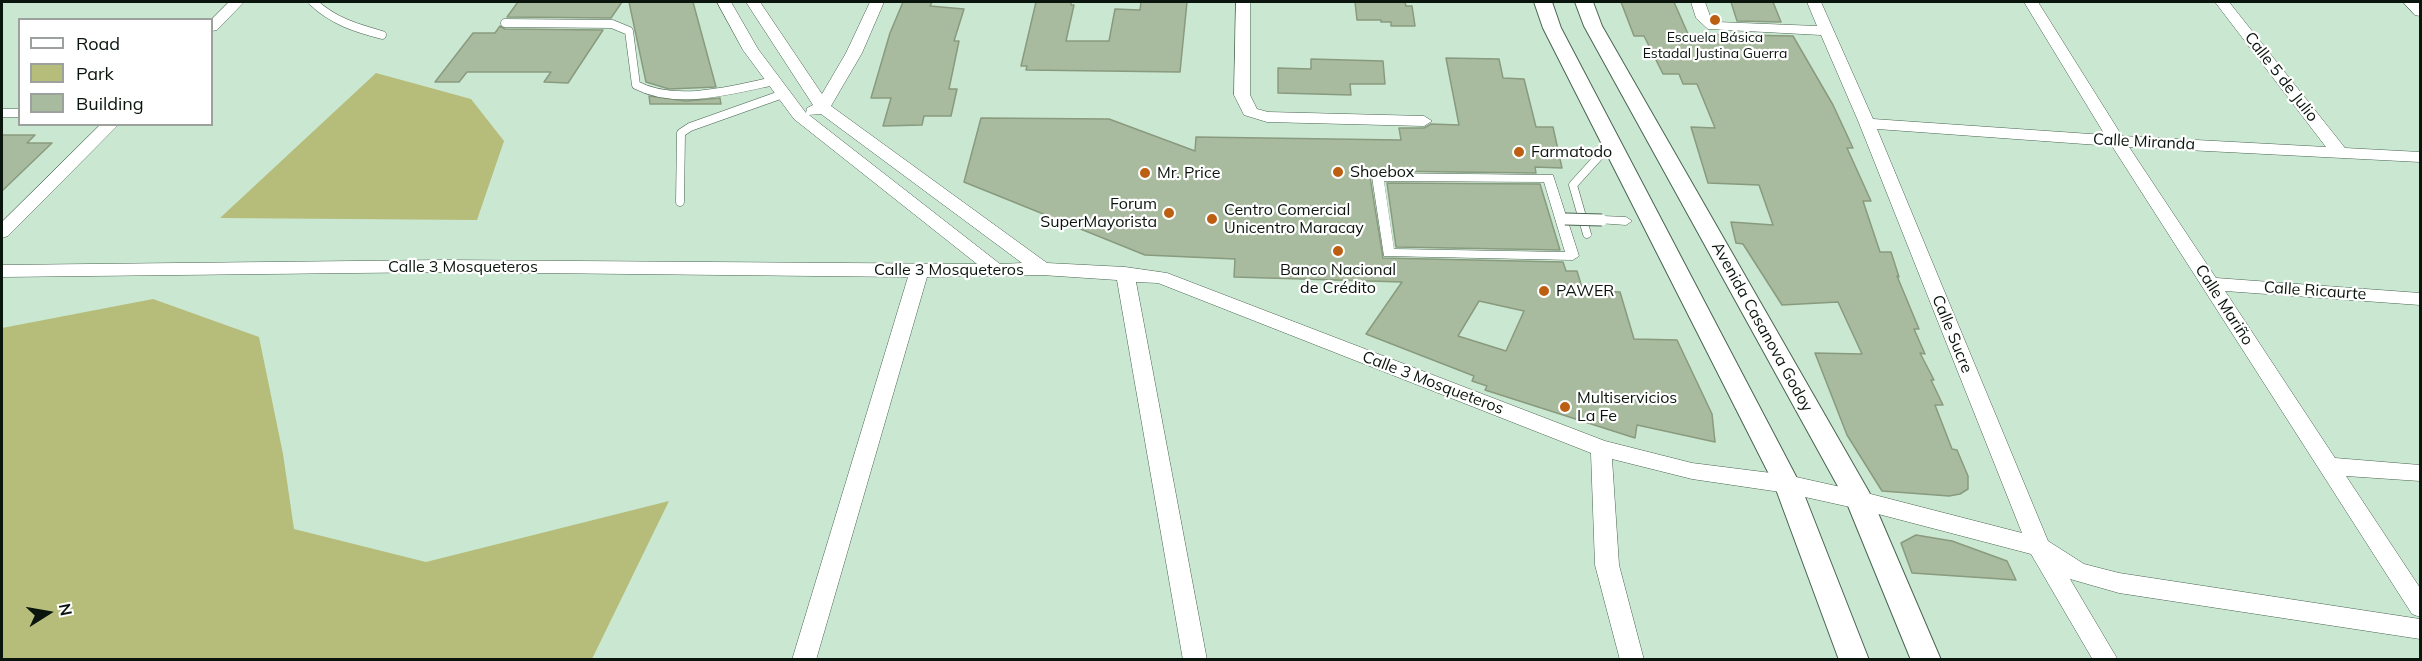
<!DOCTYPE html>
<html>
<head>
<meta charset="utf-8">
<style>
	body { margin:0 }
	#map { position:relative; width:2422px; height:661px; overflow:hidden; background:#cae8d1; font-family:Mulish,sans-serif }
	canvas { display:block }
	.frame { position:absolute; inset:0; border:3px solid #0a150d; pointer-events:none }
	.legend { position:absolute; left:18px; top:18px; width:195px; height:108px; box-sizing:border-box; background:#fff; border:2px solid #9da19e; margin:0; padding:8px 10px; list-style:none; font-size:18px; color:#0a150d }
	.legend li { display:flex; align-items:center; gap:12px; height:30px }
	.legend b { width:30px; border:2px solid #9da19e }
	.north { position:absolute; left:18px; top:583px; width:60px; height:60px; -webkit-text-stroke:4px #fff; paint-order:stroke; rotate:79deg; font-size:16px; font-weight:700; line-height:24px; text-align:center; color:#0a150d }
	.north::after { content:''; display:block; margin:auto; width:21px; height:27px; background:#0a150d; clip-path:polygon(50% 0,100% 100%,50% 72%,0 100%) }
</style>
</head>
<body>
<div id="map">
<canvas width="2422" height="661"></canvas>
<div class="frame"></div>
<ul class="legend">
<li><b style="height:8px;background:#fff"></b>Road</li>
<li><b style="height:16px;background:#b6bc7a"></b>Park</li>
<li><b style="height:16px;background:#a9bb9e"></b>Building</li>
</ul>
<div class="north">N</div>
</div>
<script>
const ctx = document.querySelector('canvas').getContext('2d');
ctx.lineJoin = 'round';
function fill(path, color) { ctx.fillStyle = color; ctx.fill(path, 'evenodd'); }
function strokePath(path, color, width, dash) { ctx.strokeStyle = color; ctx.lineWidth = width; ctx.lineCap = dash ? 'butt' : 'round'; ctx.setLineDash(dash || []); ctx.stroke(path); }
function label(font, color, halo, rows, align = 'center') {
  ctx.font = font + ' Mulish,sans-serif'; ctx.lineWidth = 4.5; ctx.setLineDash([]); ctx.textBaseline = 'middle'; ctx.strokeStyle = halo; ctx.fillStyle = color; for (const [text, x, y, turn = 0] of rows) {
    ctx.save(); ctx.translate(x, y); ctx.rotate((+turn || 0) * Math.PI / 180); ctx.textAlign = isNaN(turn) ? turn : align; if (halo) ctx.strokeText(text, 0, 0); ctx.fillText(text, 0, 0); ctx.restore();
  }
}
const green = new Path2D(`
	M 376,73 L 471,99 L 504,141 L 477,220 L 220,218 Z
	M 153,299 L 259,337 L 283,454 L 294,529 L 426,562 L 669,501 L 592,659 L 2,659 L 2,328 Z`);
const building = new Path2D(`
	M 518,2 L 622,2 L 611,18 L 507,17 Z
	M 629,2 L 693,2 L 716,87 L 669,89 L 646,82 Z
	M 903,2 L 932,2 L 930,6 L 964,9 L 954,41 L 959,41 L 949,89 L 957,89 L 951,116 L 924,116 L 922,125 L 883,126 L 891,98 L 871,98 L 890,33 Z
	M 1036,2 L 1071,2 L 1071,5 L 1074,5 L 1066,41 L 1109,41 L 1115,9 L 1140,10 L 1141,2 L 1187,2 L 1180,72 L 1026,70 L 1027,66 L 1021,66 Z
	M 1355,2 L 1405,2 L 1406,6 L 1412,6 L 1415,26 L 1391,26 L 1391,22 L 1381,22 L 1381,20 L 1357,20 Z
	M 1621,2 L 1674,2 L 1688,34 L 1793,36 L 1833,105 L 1853,148 L 1847,148 L 1871,201 L 1863,201 L 1880,252 L 1891,252 L 1899,277 L 1897,276 L 1919,329 L 1914,329 L 1925,354 L 1920,353 L 1934,380 L 1931,380 L 1943,405 L 1935,405 L 1952,449 L 1957,450 L 1968,476 L 1968,489 L 1960,494 L 1949,496 L 1882,491 L 1847,435 L 1815,353 L 1862,354 L 1838,302 L 1782,305 L 1743,244 L 1736,243 L 1731,222 L 1773,225 L 1759,185 L 1708,183 L 1691,127 L 1715,128 L 1697,84 L 1683,84 L 1679,74 L 1663,74 L 1644,36 L 1634,36 Z
	M 1731,2 L 1773,2 L 1781,22 L 1737,21 Z
	M 500,26 L 505,29 L 603,30 L 568,83 L 544,82 L 551,72 L 467,72 L 459,82 L 435,82 L 473,33 L 495,33 Z
	M 1446,58 L 1499,59 L 1503,78 L 1524,79 L 1536,127 L 1553,127 L 1562,168 L 1535,167 L 1536,173 L 1377,171 L 1370,177 L 1383,258 L 1563,262 L 1566,271 L 1577,271 L 1583,291 L 1620,292 L 1634,339 L 1677,340 L 1712,414 L 1715,442 L 1637,425 L 1635,438 L 1485,390 L 1487,386 L 1472,381 L 1474,376 L 1366,334 L 1402,282 L 1234,277 L 1235,259 L 1145,255 L 964,182 L 981,118 L 1109,119 L 1195,151 L 1196,137 L 1401,140 L 1399,128 L 1424,128 L 1431,124 L 1459,125 ZM 1479,301 L 1524,311 L 1506,351 L 1458,336 Z
	M 1311,59 L 1383,61 L 1385,84 L 1350,84 L 1351,95 L 1278,93 L 1278,68 L 1311,69 Z
	M 649,96 L 686,101 L 720,98 L 721,104 L 650,104 Z
	M 2,135 L 35,135 L 27,143 L 52,143 L 2,191 Z
	M 1387,183 L 1540,184 L 1560,250 L 1396,247 Z
	M 1916,535 L 1952,541 L 2007,561 L 2016,580 L 1912,573 L 1901,543 Z`);
const service = new Path2D(`
	M 313,2 C 333,21 356,28 382,35
	M 505,23 L 612,24 L 629,31 L 636,85 C 676,106 732,90 774,81
	M 2,113 L 20,113
	M 680,202 L 681,133 L 690,127 L 783,94
	M 1587,234 L 1573,185 L 1611,143`);
const pedestrian = new Path2D(`
	M 1378,173 L 1553,175 L 1579,256 L 1573,260 L 1384,256 L 1372,177 ZM 1384,181 L 1544,182 L 1565,252 L 1394,249 Z
	M 1602,216 L 1626,217 L 1632,221 L 1626,225 L 1598,223 L 1596,220 Z`);
const minor = new Path2D(`
	M 229,2 L 244,2 L 217,30 L 212,31 L 211,20 Z
	M 717,2 L 731,2 L 758,49 L 806,113 L 807,108 L 813,105 L 746,2 L 760,2 L 822,94 L 846,53 L 870,2 L 884,2 L 862,53 L 831,106 L 1047,263 L 1125,267 L 1167,273 L 1605,441 L 1692,463 L 1787,475 L 1859,491 L 2022,533 L 1859,123 L 1821,35 L 1708,29 L 1696,18 L 1691,2 L 1705,2 L 1710,16 L 1717,22 L 1817,26 L 1807,2 L 1821,2 L 1873,119 L 2105,135 L 2024,2 L 2038,2 L 2122,136 L 2326,147 L 2215,2 L 2229,2 L 2345,148 L 2420,152 L 2420,162 L 2129,147 L 2216,278 L 2420,293 L 2420,305 L 2225,291 L 2335,458 L 2420,465 L 2420,481 L 2346,476 L 2420,588 L 2420,617 L 2412,614 L 2112,146 L 1877,129 L 2048,541 L 2084,564 L 2119,573 L 2420,619 L 2420,639 L 2119,593 L 2070,579 L 2118,660 L 2093,660 L 2031,554 L 1859,509 L 1787,493 L 1692,479 L 1612,459 L 1619,565 L 1644,660 L 1620,660 L 1595,565 L 1591,453 L 1158,283 L 1136,282 L 1207,660 L 1183,660 L 1117,280 L 1042,275 L 927,277 L 816,660 L 792,660 L 908,277 L 443,272 L 2,277 L 2,265 L 443,260 L 977,264 L 794,119 L 743,50 ZM 819,114 L 821,114 L 1022,263 L 1000,264 L 809,115 Z
	M 1236,2 L 1250,2 L 1250,95 L 1257,109 L 1268,112 L 1424,116 L 1432,121 L 1424,126 L 1267,122 L 1244,115 L 1234,95 Z
	M 2403,2 L 2418,2 L 2420,4 L 2420,16 L 2415,15 Z
	M 101,124 L 119,124 L 8,236 L 2,238 L 2,222 Z`);
const tertiary = new Path2D(`
	M 1534,2 L 1552,2 L 1561,28 L 1800,484 L 1869,660 L 1839,660 L 1774,484 L 1543,28 Z
	M 1575,2 L 1593,2 L 1602,26 L 1869,492 L 1941,660 L 1911,660 L 1846,501 L 1584,26 Z`);
const pedestrianBridge = new Path2D(`
	M 1565,219 L 1602,220`);
const markers = [
	[1715,20,6,"#bd5f12"],
	[1519,152,6,"#bd5f12"],
	[1338,172,6,"#bd5f12"],
	[1145,173,6,"#bd5f12"],
	[1169,213,6,"#bd5f12"],
	[1212,219,6,"#bd5f12"],
	[1338,251,6,"#bd5f12"],
	[1544,291,6,"#bd5f12"],
	[1565,407,6,"#bd5f12"]
];
const farPoinames = [
	["Escuela Básica",1715,38],
	["Estadal Justina Guerra",1715,54]
];
const streetNames = [
	["Calle 5 de Julio",2281,77,52],
	["Calle Miranda",2144,142,3],
	["Calle 3 Mosqueteros",463,267],
	["Calle 3 Mosqueteros",949,270],
	["Calle Ricaurte",2315,291,4],
	["Calle Mariño",2224,305,57],
	["Avenida Casanova Godoy",1762,327,61],
	["Calle Sucre",1952,334,68],
	["Calle 3 Mosqueteros",1433,383,21]
];
const poiNames = [
	["Farmatodo",1531,152],
	["Shoebox",1350,172],
	["Mr. Price",1157,173],
	["Forum",1157,204,"right"],
	["SuperMayorista",1157,222,"right"],
	["Centro Comercial",1224,210],
	["Unicentro Maracay",1224,228],
	["Banco Nacional",1338,270,"center"],
	["de Crédito",1338,288,"center"],
	["PAWER",1556,291],
	["Multiservicios",1577,398],
	["La Fe",1577,416]
];
fill(green, '#b6bc7a');
fill(building, '#a9bb9e');
strokePath(building, '#899a7e', 1.5);
strokePath(service, '#496450', 9);
strokePath(pedestrian, '#496450', 1);
strokePath(minor, '#496450', 1);
strokePath(tertiary, '#496450', 2);
strokePath(service, '#fff', 8);
fill(pedestrian, '#fff');
fill(minor, '#fff');
fill(tertiary, '#fff');
strokePath(pedestrianBridge, '#496450', 13, []);
strokePath(pedestrianBridge, '#fff', 11);
for (const [x, y, r, color] of markers) { const dot = new Path2D(); dot.arc(x, y, r, 0, 2 * Math.PI); ctx.fillStyle = color; ctx.fill(dot); strokePath(dot, '#fff', 2); }
label('14px', '#0a150d', '#fff', farPoinames);
label('16px', '#0a150d', '#fff', streetNames);
label('16px', '#0a150d', '#fff', poiNames, 'left');
</script>
</body>
</html>
